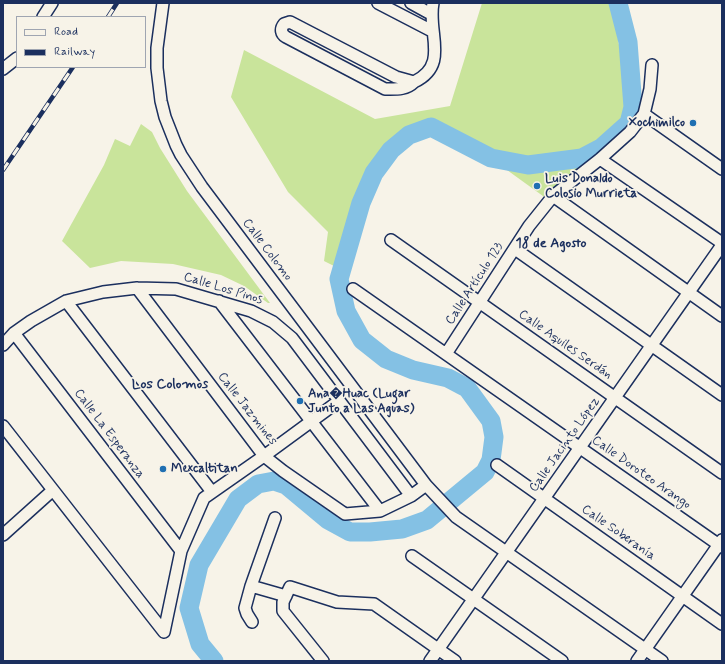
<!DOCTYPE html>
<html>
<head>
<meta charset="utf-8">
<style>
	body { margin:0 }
	#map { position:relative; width:725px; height:664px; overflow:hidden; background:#f7f3e8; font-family:Mynerve,sans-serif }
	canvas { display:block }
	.frame { position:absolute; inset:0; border:4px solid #1b2f5e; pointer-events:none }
	.legend { position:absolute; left:16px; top:16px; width:130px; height:52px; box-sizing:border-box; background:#f7f3e8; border:1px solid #9fa5b1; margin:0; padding:5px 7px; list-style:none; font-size:12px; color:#1b2f5e }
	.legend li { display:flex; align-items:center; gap:8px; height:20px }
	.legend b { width:20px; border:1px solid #9fa5b1 }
</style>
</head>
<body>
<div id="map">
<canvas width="725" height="664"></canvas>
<div class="frame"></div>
<ul class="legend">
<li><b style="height:5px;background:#f7f3e8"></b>Road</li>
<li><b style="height:5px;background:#1b2f5e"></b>Railway</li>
</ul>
</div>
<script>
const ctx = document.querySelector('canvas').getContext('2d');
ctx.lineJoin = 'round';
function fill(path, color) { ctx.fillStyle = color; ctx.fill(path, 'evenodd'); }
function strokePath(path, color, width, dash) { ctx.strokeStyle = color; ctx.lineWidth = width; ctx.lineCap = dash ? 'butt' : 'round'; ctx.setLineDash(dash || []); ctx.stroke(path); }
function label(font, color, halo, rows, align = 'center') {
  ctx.font = font + ' Mynerve,sans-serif'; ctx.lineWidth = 3.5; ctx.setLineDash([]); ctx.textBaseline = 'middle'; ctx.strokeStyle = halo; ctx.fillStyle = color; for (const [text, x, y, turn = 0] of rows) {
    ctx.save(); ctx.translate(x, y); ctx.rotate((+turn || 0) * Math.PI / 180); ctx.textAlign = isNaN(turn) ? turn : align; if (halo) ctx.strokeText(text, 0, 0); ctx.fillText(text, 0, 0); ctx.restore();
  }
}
const green = new Path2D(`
	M 482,3 L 612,3 L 634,135 L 554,204 L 489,157 L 456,142 L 430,136 L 406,143 L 382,171 L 363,217 L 346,272 L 324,261 L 328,232 L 288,192 L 231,97 L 244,50 L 375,119 L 450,106 Z
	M 141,124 L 152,132 L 160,148 L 187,191 L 270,303 L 268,303 L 244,286 L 221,275 L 173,264 L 121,261 L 90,268 L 62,241 L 104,165 L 115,139 L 130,146 Z`);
const river = new Path2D(`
	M 214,661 L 200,644 L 189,608 L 199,565 L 238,499 L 258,484 L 274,481 L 286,485 L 328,520 L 350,532 L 370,532 L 402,529 L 427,520 L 485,472 L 491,460 L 494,437 L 491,421 L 467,388 L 448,378 L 413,370 L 386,359 L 362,340 L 346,311 L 339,279 L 361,203 L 374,173 L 391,150 L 409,135 L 431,127 L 491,158 L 528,165 L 582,158 L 601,148 L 629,123 L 633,107 L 628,42 L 618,3`);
const minor = new Path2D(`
	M 163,3 L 157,48 L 157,68 L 161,101 L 165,117 L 176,145 L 181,155 L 202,187 L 426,485 L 456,517 L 662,661
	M 378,3 L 432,31
	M 411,3 L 431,14
	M 43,17 L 52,3
	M 290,22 L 396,77 L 414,82 C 406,90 396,89 385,89 L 286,37 C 281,34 280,29 284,24 Z
	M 3,69 L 17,58
	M 414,82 C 450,65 427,33 433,3
	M 644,114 L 722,169
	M 600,159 L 722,243
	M 553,196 L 722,316
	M 391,240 L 722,473
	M 515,249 L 722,395
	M 137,288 L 264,456 L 283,471 L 345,514 L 380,511 L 411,496 L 426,485
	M 353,289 L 722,547
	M 66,301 L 212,492
	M 219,301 L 380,511
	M 14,333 L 181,551
	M 3,345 L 14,333 L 31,321 L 66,301 L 103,292 L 137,288 L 176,289 L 251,311 L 273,322 L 292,338 L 411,496
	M 446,354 L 529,226 L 553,196 L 600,159 L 630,132 L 644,114 L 650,89 L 652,65
	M 3,426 L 164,632
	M 497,465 L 722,624
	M 3,535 L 53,490
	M 412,556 L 562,661
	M 251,586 L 286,596
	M 252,622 L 247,614 L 245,608 L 251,586 L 275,518
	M 164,632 L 181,551 L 204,498 L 264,456 L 339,401
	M 323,661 L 283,611 L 283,602 L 290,587 L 337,602 L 374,604 L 455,661
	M 430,661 L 722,245
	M 637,661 L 722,540`);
const rail = new Path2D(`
	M 108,17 L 117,3
	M 3,170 L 73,67`);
const markers = [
	[693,123,4,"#1f6fb2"],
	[537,186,4,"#1f6fb2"],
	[300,401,4,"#1f6fb2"],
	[163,469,4,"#1f6fb2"]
];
const poiNames = [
	["Xochimilco",685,123,"right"],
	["Luis Donaldo",545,179],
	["Colosio Murrieta",545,194],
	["Ana�Huac (Lugar",308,394],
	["Junto a Las Aguas)",308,409],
	["Mexcaltitan",171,469]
];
const streetNames = [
	["Calle Colomo",267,250,53],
	["Calle Artículo 123",475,284,-57],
	["Calle Los Pinos",223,289,17],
	["Calle Aquiles Serdán",565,345,35],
	["Calle Jazmines",247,409,52],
	["Calle La Esperanza",109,434,53],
	["Calle Jacinto López",565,445,-55],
	["Calle Doroteo Arango",641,473,35],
	["Calle Soberanía",618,533,35]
];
const neighbourhoodNames = [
	["18 de Agosto",551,244],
	["Los Colomos",170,385]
];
fill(green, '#c9e49b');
strokePath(river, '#84c1e4', 19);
strokePath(minor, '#1b2f5e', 14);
strokePath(minor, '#f7f3e8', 11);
strokePath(rail, '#1b2f5e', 4.5);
strokePath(rail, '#f7f3e8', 3, [9]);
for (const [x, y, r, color] of markers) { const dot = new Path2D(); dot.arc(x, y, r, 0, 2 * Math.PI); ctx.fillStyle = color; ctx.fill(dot); strokePath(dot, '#f7f3e8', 1.5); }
label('bold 13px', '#1b2f5e', '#f7f3e8', poiNames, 'left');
label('13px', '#1b2f5e', '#f7f3e8', streetNames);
label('bold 14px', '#1b2f5e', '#f7f3e8', neighbourhoodNames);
</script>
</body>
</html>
